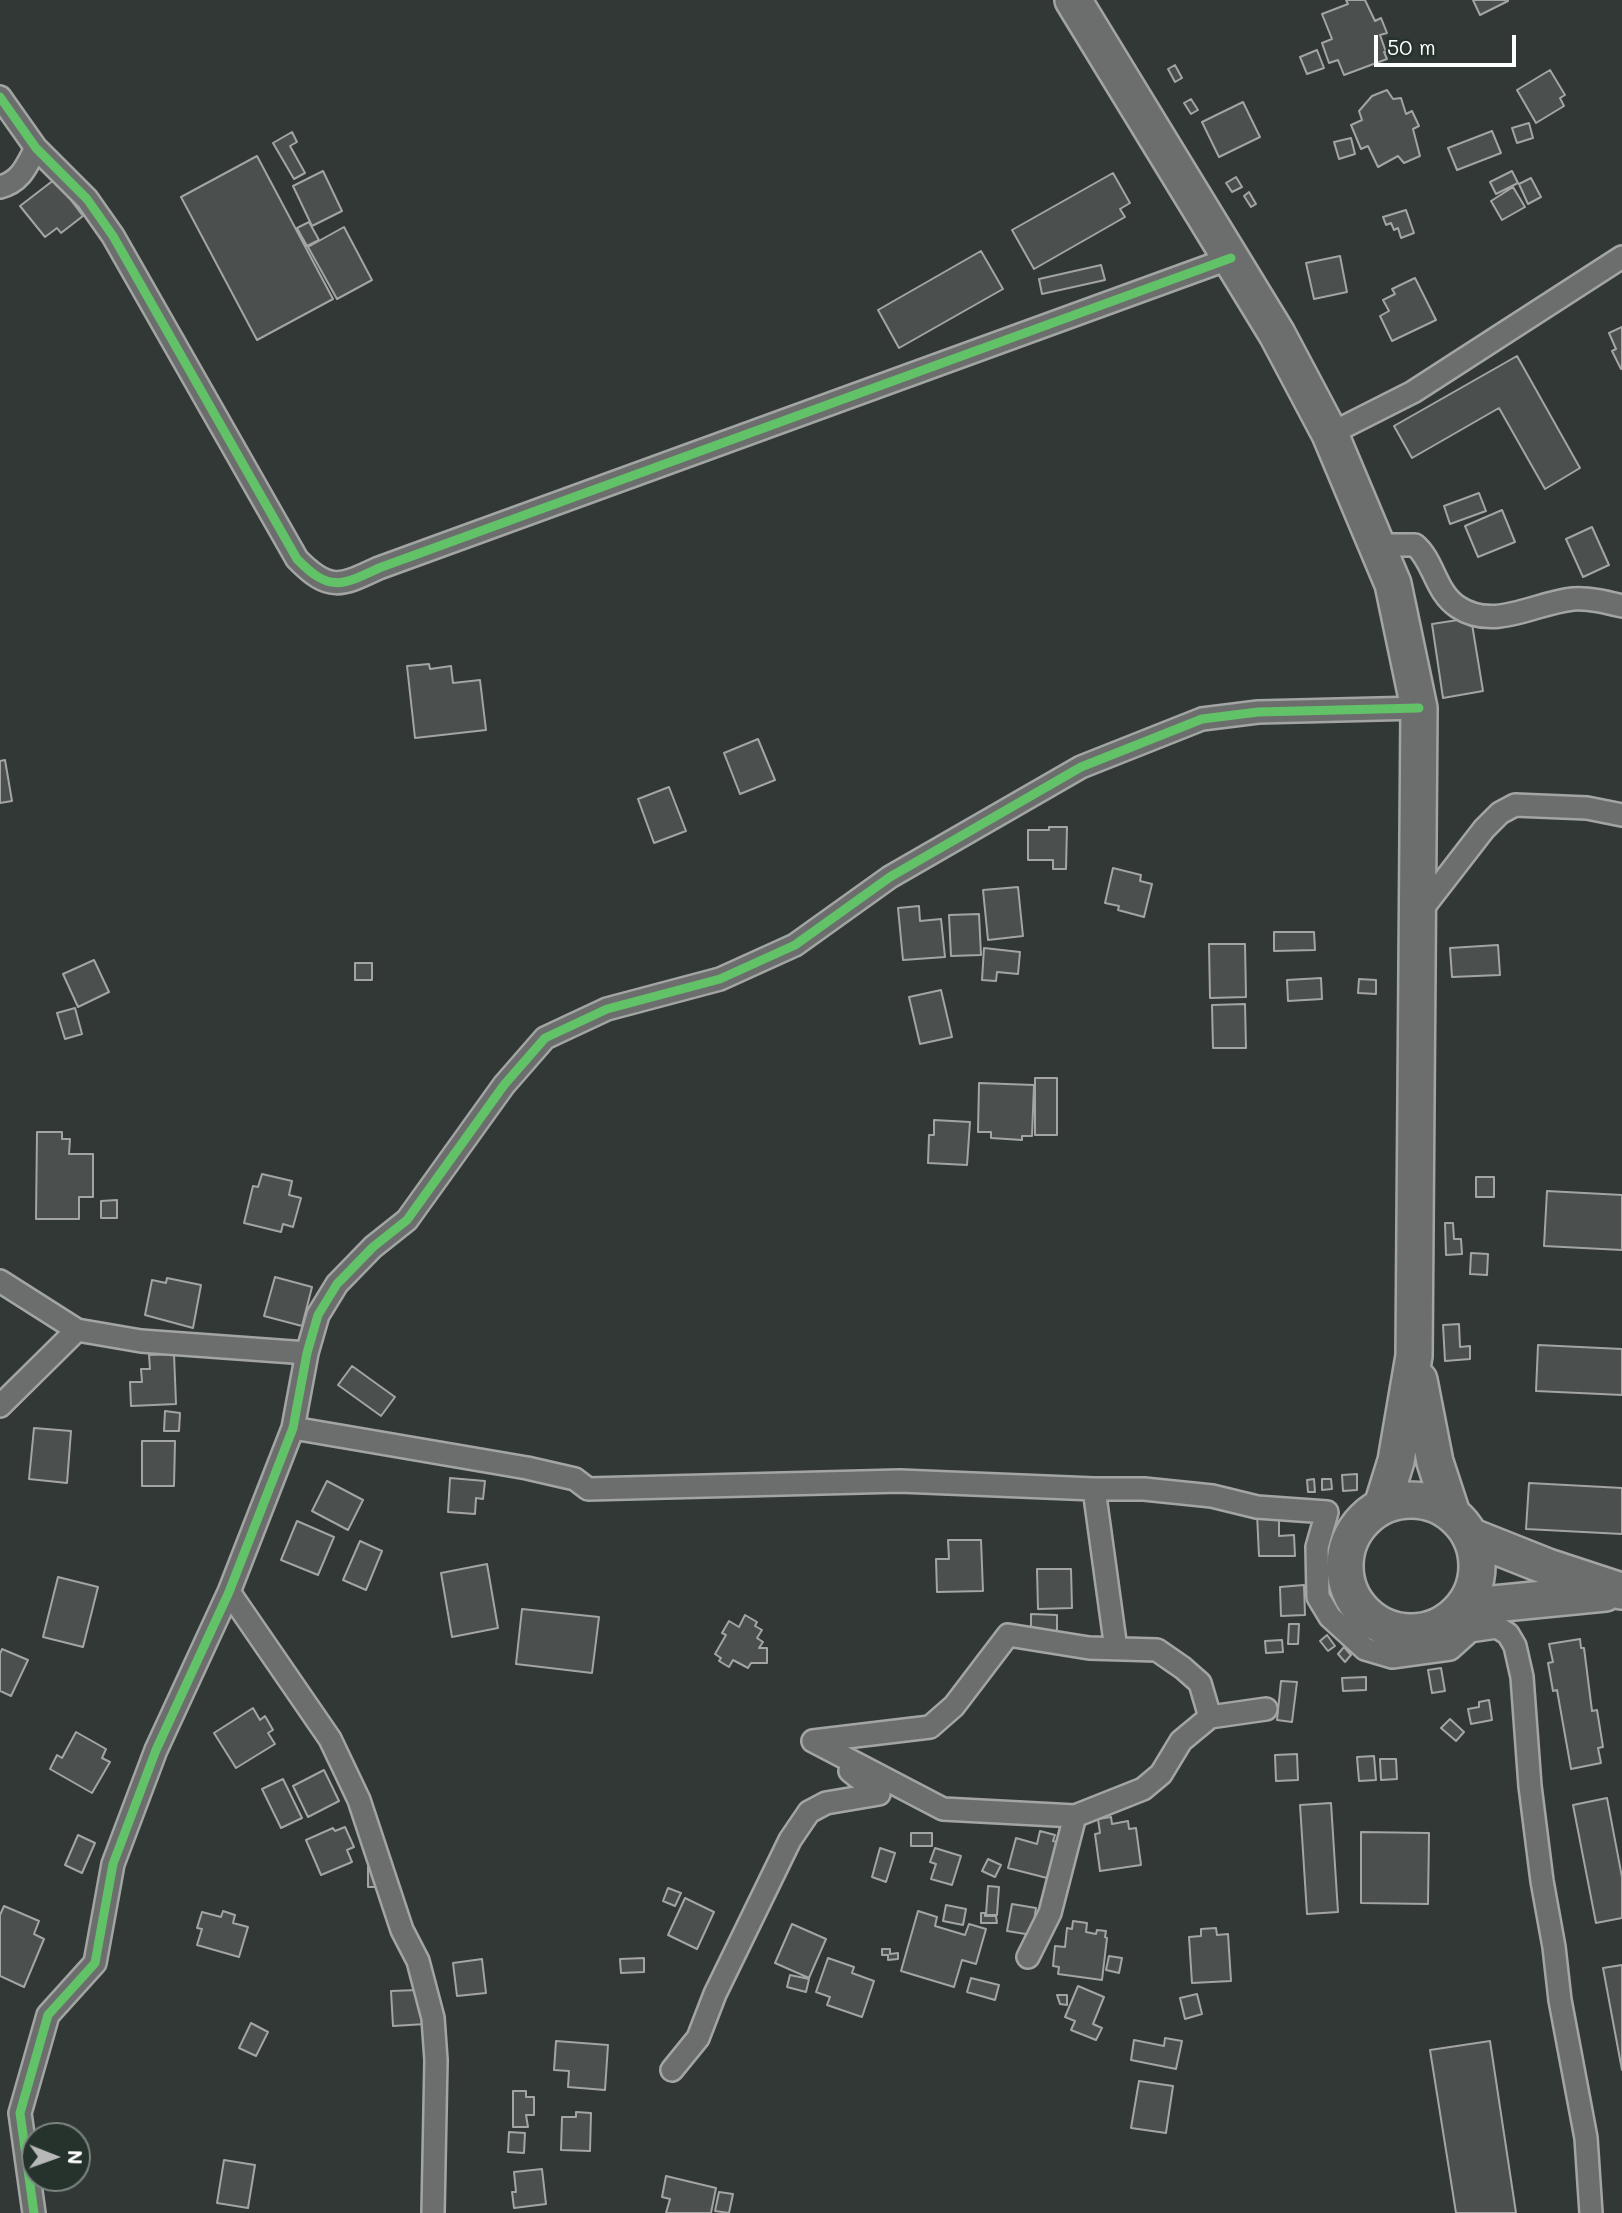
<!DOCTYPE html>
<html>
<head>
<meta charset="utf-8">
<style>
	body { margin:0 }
	#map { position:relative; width:1622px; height:2213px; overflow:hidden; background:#323835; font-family:Mali,sans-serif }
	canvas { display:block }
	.north { position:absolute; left:21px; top:2122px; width:70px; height:70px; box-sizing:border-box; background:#26332d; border:2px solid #7d8581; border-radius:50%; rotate:91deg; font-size:19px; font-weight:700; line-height:28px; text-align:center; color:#fff }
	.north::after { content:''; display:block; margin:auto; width:24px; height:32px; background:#b7b9b8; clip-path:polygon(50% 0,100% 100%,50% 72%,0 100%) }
	.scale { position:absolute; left:1374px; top:35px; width:142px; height:32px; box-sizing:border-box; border:4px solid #fff; border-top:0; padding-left:9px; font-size:21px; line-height:24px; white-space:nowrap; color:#fff; -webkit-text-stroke:5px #26332d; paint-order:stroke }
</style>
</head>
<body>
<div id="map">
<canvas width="1622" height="2213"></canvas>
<div class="north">N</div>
<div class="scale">50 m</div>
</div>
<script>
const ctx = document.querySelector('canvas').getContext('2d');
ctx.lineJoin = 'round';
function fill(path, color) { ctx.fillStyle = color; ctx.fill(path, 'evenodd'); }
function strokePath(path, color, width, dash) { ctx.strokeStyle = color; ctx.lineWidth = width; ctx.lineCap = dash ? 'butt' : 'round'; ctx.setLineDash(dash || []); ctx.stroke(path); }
const building = new Path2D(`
	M 1346,0 L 1365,0 L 1375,21 L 1381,18 L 1387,33 L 1380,35 L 1386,52 L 1384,52 L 1387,59 L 1344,75 L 1338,60 L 1329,63 L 1322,43 L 1332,39 L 1322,14 L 1348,4 Z
	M 1473,0 L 1508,0 L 1508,1 L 1480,15 Z
	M 1317,50 L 1324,68 L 1307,74 L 1300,57 Z
	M 1175,65 L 1182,78 L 1175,82 L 1168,69 Z
	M 1550,70 L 1565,95 L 1560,98 L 1564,106 L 1536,123 L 1517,90 Z
	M 1387,90 L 1393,99 L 1401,98 L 1406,114 L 1412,111 L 1419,126 L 1413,129 L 1420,156 L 1404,163 L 1398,156 L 1378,167 L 1368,146 L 1361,149 L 1351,125 L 1362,120 L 1359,111 L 1372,96 Z
	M 1191,99 L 1198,110 L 1191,114 L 1184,103 Z
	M 1243,102 L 1260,137 L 1219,157 L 1202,122 Z
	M 1529,123 L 1533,138 L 1517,143 L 1512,128 Z
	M 1492,131 L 1501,153 L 1457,170 L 1448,148 Z
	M 292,132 L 297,142 L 290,146 L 305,173 L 294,179 L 273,143 Z
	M 1351,138 L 1355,154 L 1339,159 L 1334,142 Z
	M 257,156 L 333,299 L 257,340 L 181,197 Z
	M 323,171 L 342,211 L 312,226 L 293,186 Z
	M 1512,171 L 1518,183 L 1496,194 L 1490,182 Z
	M 1113,173 L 1130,203 L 1120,209 L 1125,217 L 1034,269 L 1012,230 Z
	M 1236,177 L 1242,187 L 1232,192 L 1226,183 Z
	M 1531,178 L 1541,197 L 1528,204 L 1519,184 Z
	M 55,179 L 83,216 L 61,233 L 57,228 L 45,237 L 20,206 Z
	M 1513,187 L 1525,207 L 1502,220 L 1491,201 Z
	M 1249,192 L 1256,204 L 1251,207 L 1244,196 Z
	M 1406,210 L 1414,233 L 1401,238 L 1398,228 L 1394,230 L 1391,223 L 1386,225 L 1383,217 Z
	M 309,222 L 319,240 L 307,246 L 297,228 Z
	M 344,227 L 372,280 L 337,299 L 308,247 Z
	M 981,251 L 1003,289 L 899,348 L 878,310 Z
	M 1340,256 L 1347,292 L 1314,299 L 1306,263 Z
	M 1101,265 L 1105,280 L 1042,294 L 1039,279 Z
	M 1415,278 L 1436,320 L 1392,341 L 1380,316 L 1389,311 L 1383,300 L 1395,294 L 1392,289 Z
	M 1622,327 L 1622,368 L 1621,369 L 1612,351 L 1616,349 L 1609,333 Z
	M 1517,356 L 1580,468 L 1545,489 L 1499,408 L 1412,458 L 1394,426 Z
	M 1479,493 L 1486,511 L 1450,524 L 1444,506 Z
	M 1502,510 L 1515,542 L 1478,557 L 1465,526 Z
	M 1592,527 L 1609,565 L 1583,577 L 1566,539 Z
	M 1471,618 L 1483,691 L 1443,698 L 1432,624 Z
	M 429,664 L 430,669 L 451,666 L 453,683 L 480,680 L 486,730 L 415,738 L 407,666 Z
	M 758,739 L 775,780 L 740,794 L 724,753 Z
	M 5,760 L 12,801 L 0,803 L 0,761 Z
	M 669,787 L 686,831 L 654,843 L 638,799 Z
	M 1049,827 L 1067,827 L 1066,869 L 1053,869 L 1053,860 L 1028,860 L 1028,830 L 1049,830 Z
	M 1113,868 L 1141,875 L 1140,881 L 1152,884 L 1144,917 L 1118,910 L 1119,906 L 1105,903 Z
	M 1018,887 L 1023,936 L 988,940 L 983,890 Z
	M 919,906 L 920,921 L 941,919 L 945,957 L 903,960 L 898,908 Z
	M 979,914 L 981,955 L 951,956 L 949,915 Z
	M 1274,932 L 1314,932 L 1315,950 L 1274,951 Z
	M 1209,944 L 1245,944 L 1246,997 L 1210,998 Z
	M 1498,945 L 1500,975 L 1452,977 L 1450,948 Z
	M 984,948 L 1020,952 L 1018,974 L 997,972 L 996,981 L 982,980 Z
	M 94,960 L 109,992 L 78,1007 L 63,974 Z
	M 355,963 L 372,963 L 372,980 L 355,980 Z
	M 1321,978 L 1322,999 L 1288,1001 L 1287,980 Z
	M 1359,979 L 1376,980 L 1376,994 L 1358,993 Z
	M 941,990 L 952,1037 L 920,1044 L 909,997 Z
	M 1245,1004 L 1246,1048 L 1213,1048 L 1212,1005 Z
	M 75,1008 L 82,1034 L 65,1039 L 57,1013 Z
	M 1035,1078 L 1057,1078 L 1057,1135 L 1035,1135 Z
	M 979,1083 L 1034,1085 L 1032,1136 L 1022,1136 L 1022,1140 L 991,1138 L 991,1132 L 978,1132 Z
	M 934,1120 L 970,1122 L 967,1165 L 928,1163 L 929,1135 L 934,1135 Z
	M 37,1132 L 62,1132 L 62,1139 L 70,1139 L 69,1154 L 93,1154 L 93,1197 L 79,1197 L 79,1219 L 36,1219 Z
	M 262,1174 L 292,1181 L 289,1195 L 301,1198 L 293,1227 L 283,1224 L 281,1232 L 244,1223 L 253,1186 L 258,1187 Z
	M 1476,1177 L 1494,1177 L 1494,1197 L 1476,1197 Z
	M 1547,1191 L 1622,1195 L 1622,1250 L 1544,1246 Z
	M 117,1200 L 117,1218 L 101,1218 L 101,1201 Z
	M 1445,1223 L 1453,1223 L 1454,1239 L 1461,1239 L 1462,1254 L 1446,1255 Z
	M 1471,1253 L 1488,1254 L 1487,1275 L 1470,1274 Z
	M 275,1277 L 312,1287 L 302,1326 L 264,1316 Z
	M 167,1278 L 201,1285 L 193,1328 L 145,1315 L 152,1280 L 166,1283 Z
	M 1459,1324 L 1460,1347 L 1470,1346 L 1470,1359 L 1445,1361 L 1443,1325 Z
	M 1538,1345 L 1622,1349 L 1622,1395 L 1536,1391 Z
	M 174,1354 L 176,1404 L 131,1406 L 130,1382 L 142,1382 L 141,1369 L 150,1369 L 149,1355 Z
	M 352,1366 L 395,1397 L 381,1416 L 338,1385 Z
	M 165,1411 L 180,1413 L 179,1431 L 164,1431 Z
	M 34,1428 L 71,1431 L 67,1483 L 29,1479 Z
	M 142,1441 L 175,1441 L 174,1486 L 142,1486 Z
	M 1357,1474 L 1357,1490 L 1343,1491 L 1342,1475 Z
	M 450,1478 L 485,1481 L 483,1499 L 476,1498 L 475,1514 L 448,1512 Z
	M 1314,1479 L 1315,1492 L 1308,1492 L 1307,1480 Z
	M 1322,1479 L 1331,1479 L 1332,1489 L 1322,1490 Z
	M 327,1481 L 363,1500 L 348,1530 L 312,1511 Z
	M 1529,1483 L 1622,1488 L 1622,1534 L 1526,1529 Z
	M 1279,1513 L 1279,1536 L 1294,1535 L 1295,1556 L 1259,1556 L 1257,1514 Z
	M 297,1521 L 334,1537 L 318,1575 L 281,1560 Z
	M 948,1540 L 981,1540 L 983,1591 L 937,1592 L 936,1559 L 949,1559 Z
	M 360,1541 L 382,1551 L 366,1590 L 343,1580 Z
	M 487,1564 L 498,1628 L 452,1637 L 441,1573 Z
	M 1037,1569 L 1071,1569 L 1072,1608 L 1038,1609 Z
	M 58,1577 L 98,1587 L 83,1647 L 43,1637 Z
	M 1304,1585 L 1305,1615 L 1281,1616 L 1280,1587 Z
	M 522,1609 L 599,1617 L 592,1673 L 516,1664 Z
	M 1031,1614 L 1057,1615 L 1057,1633 L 1031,1632 Z
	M 745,1615 L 757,1622 L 755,1626 L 762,1630 L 757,1638 L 763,1642 L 759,1648 L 767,1648 L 767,1663 L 751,1663 L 748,1668 L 733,1660 L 729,1667 L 719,1661 L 721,1658 L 715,1654 L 726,1635 L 722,1633 L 729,1621 L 739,1627 Z
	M 1289,1624 L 1299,1624 L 1298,1644 L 1288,1644 Z
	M 1327,1635 L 1335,1646 L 1328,1651 L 1320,1641 Z
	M 1580,1639 L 1581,1648 L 1584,1648 L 1592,1711 L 1597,1710 L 1603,1747 L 1598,1748 L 1601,1763 L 1571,1769 L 1557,1690 L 1553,1691 L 1548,1663 L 1553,1662 L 1549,1644 Z
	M 1282,1640 L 1283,1652 L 1266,1653 L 1265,1641 Z
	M 1344,1647 L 1351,1655 L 1345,1662 L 1338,1654 Z
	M 2,1649 L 28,1660 L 11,1696 L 0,1691 L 0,1654 Z
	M 1441,1668 L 1445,1691 L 1432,1693 L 1428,1670 Z
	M 1366,1677 L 1366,1690 L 1343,1691 L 1342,1678 Z
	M 1281,1681 L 1297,1682 L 1292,1722 L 1277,1720 Z
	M 1489,1700 L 1492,1720 L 1471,1724 L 1468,1709 L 1479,1707 L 1479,1702 Z
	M 253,1708 L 260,1720 L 265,1716 L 273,1730 L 268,1733 L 275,1744 L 236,1768 L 214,1733 Z
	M 1450,1719 L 1464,1732 L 1456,1741 L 1441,1728 Z
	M 76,1732 L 106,1749 L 102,1758 L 110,1762 L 92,1793 L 50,1769 L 57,1755 L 62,1758 Z
	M 1297,1754 L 1298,1780 L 1276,1781 L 1275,1755 Z
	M 1374,1756 L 1376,1780 L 1359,1781 L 1357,1757 Z
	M 1380,1759 L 1396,1759 L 1397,1779 L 1381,1780 Z
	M 324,1770 L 339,1801 L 308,1817 L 293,1786 Z
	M 283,1779 L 302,1818 L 281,1828 L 262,1789 Z
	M 1607,1798 L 1622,1877 L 1622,1918 L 1596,1923 L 1573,1805 Z
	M 1331,1803 L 1338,1912 L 1307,1914 L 1300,1805 Z
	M 1111,1817 L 1112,1824 L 1128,1821 L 1129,1829 L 1136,1828 L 1141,1865 L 1100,1871 L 1095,1834 L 1100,1833 L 1098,1819 Z
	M 345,1827 L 354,1847 L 347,1850 L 352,1862 L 321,1875 L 306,1840 L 333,1828 L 335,1831 Z
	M 1040,1831 L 1055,1835 L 1053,1841 L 1060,1843 L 1051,1879 L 1008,1868 L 1016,1838 L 1037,1844 Z
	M 1361,1832 L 1429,1833 L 1428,1904 L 1361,1903 Z
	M 911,1833 L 932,1833 L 932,1846 L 911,1846 Z
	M 78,1835 L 95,1843 L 82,1873 L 65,1865 Z
	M 880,1848 L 895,1853 L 886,1882 L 872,1877 Z
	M 935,1848 L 961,1856 L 952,1885 L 931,1879 L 936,1864 L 930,1862 Z
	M 988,1859 L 1001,1865 L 995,1877 L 982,1871 Z
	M 378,1866 L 378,1887 L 368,1887 L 368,1867 Z
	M 988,1886 L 999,1887 L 997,1915 L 986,1915 Z
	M 668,1888 L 681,1893 L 675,1906 L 663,1901 Z
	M 685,1898 L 714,1912 L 697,1949 L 668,1935 Z
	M 1012,1904 L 1036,1908 L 1032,1935 L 1007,1931 Z
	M 946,1905 L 966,1909 L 963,1925 L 943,1921 Z
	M 4,1906 L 39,1921 L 34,1934 L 44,1939 L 24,1987 L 0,1976 L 0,1915 Z
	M 223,1911 L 235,1915 L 233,1923 L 248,1927 L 239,1957 L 197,1945 L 202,1929 L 197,1928 L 202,1912 L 221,1917 Z
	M 918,1911 L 937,1917 L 935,1926 L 965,1935 L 969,1924 L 986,1929 L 976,1964 L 962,1960 L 954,1987 L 901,1971 Z
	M 981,1913 L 985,1913 L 985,1916 L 996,1916 L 997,1923 L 981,1923 Z
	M 1073,1921 L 1087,1923 L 1086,1932 L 1096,1934 L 1097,1930 L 1106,1931 L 1105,1937 L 1107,1938 L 1102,1980 L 1058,1974 L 1059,1967 L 1053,1966 L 1055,1946 L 1065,1947 L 1067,1928 L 1072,1929 Z
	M 792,1924 L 826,1939 L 809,1978 L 775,1963 Z
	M 1216,1928 L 1217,1935 L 1228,1934 L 1231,1981 L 1192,1983 L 1189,1937 L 1201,1936 L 1201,1929 Z
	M 882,1949 L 890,1949 L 890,1954 L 898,1953 L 898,1959 L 888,1960 L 888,1955 L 882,1955 Z
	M 1109,1956 L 1122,1958 L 1119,1973 L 1106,1970 Z
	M 644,1958 L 644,1972 L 621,1973 L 620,1959 Z
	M 828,1958 L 854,1967 L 852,1973 L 874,1981 L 862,2017 L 827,2005 L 830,1997 L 816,1992 Z
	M 482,1959 L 486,1993 L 457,1996 L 453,1963 Z
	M 1622,1965 L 1622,2070 L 1603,1968 Z
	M 790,1975 L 809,1979 L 806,1992 L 787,1987 Z
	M 971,1978 L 999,1985 L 995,2000 L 967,1992 Z
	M 1078,1986 L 1104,1997 L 1093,2024 L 1102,2028 L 1096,2040 L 1071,2030 L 1075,2021 L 1065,2017 Z
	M 418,1990 L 419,2009 L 425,2009 L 426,2024 L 393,2026 L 391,1991 Z
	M 1197,1994 L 1202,2014 L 1185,2019 L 1180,1998 Z
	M 1057,1995 L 1067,1995 L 1067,2005 L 1060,2004 Z
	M 251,2023 L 268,2032 L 256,2056 L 239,2048 Z
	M 1165,2038 L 1182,2041 L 1176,2069 L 1131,2060 L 1134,2040 L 1164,2046 Z
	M 556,2041 L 608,2045 L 605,2090 L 568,2087 L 569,2071 L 554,2070 Z
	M 1490,2041 L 1516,2213 L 1456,2213 L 1430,2050 Z
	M 1139,2081 L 1173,2086 L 1166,2133 L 1131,2128 Z
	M 513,2091 L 526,2091 L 526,2097 L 534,2097 L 534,2115 L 526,2115 L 528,2127 L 513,2127 Z
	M 576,2112 L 591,2113 L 590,2151 L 561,2150 L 562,2117 L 576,2117 Z
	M 509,2132 L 525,2133 L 524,2153 L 508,2152 Z
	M 224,2160 L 255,2165 L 248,2208 L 217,2203 Z
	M 542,2169 L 546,2204 L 514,2208 L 512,2192 L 516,2192 L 514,2172 Z
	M 666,2176 L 716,2188 L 711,2213 L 666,2213 L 670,2199 L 662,2197 Z
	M 719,2192 L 733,2194 L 729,2213 L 715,2211 Z`);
const street = new Path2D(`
	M 0,97 L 36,148 L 87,199 L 113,236 L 297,559 C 329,592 341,586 379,568 L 1231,258
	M 0,187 C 21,182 27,165 36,148
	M 1330,434 L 1413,392 L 1622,257
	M 1377,545 L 1415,545 C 1434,561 1435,592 1458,607 C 1494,631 1534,603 1573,599 C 1590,598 1606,602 1622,606
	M 1419,913 L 1484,829 L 1500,813 L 1515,805 L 1587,808 L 1622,815
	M 0,1281 L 77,1330 L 141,1341 L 307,1353
	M 0,1406 L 77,1330
	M 293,1428 L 527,1468 L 575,1479 L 588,1489 L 900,1481 L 1094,1489 L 1144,1489 L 1212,1496 L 1257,1507 L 1327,1512 L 1317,1547 L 1318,1597 L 1330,1617 L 1365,1649 L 1392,1657 L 1450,1649 L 1470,1631 L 1497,1627
	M 1094,1489 L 1116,1649
	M 229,1592 L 330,1739 L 359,1800 L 402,1930 L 418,1961 L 433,2018 L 436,2060 L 433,2213
	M 1483,1624 L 1497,1627 L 1508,1634 L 1515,1646 L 1522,1677 L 1530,1786 L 1542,1881 L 1554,1947 L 1560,2000 L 1586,2138 L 1591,2213
	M 813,1741 L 943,1809 L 1075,1816 L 1143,1789 L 1161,1774 L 1181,1741 L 1210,1717 L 1266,1709
	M 813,1741 L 930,1727 L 954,1706 L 1008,1635 L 1089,1648 L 1157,1650 L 1183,1668 L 1200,1683 L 1210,1717
	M 1028,1957 L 1050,1913 L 1075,1816
	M 672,2070 L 698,2038 L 715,1994 L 790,1840 L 809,1812 L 826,1803 L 879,1794 L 850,1771
	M 34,2213 L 20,2113 L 48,2015 L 95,1963 L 113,1864 L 156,1750 L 229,1592 L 293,1428 L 307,1353 L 318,1315 L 337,1284 L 373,1247 L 407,1220 L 504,1085 L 545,1038 L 607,1009 L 720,979 L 795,945 L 890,877 L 1081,767 L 1202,719 L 1258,712 L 1419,708`);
const primary = new Path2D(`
	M 1073,0 L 1277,334 L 1330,434 L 1393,584 L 1419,708 L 1414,1356 L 1396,1461 L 1382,1506
	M 1419,1380 L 1435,1462 L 1452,1514
	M1345 1566a66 66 0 1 1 132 0a66 66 0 1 1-132 0Z
	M 1470,1536 L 1548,1567 L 1621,1591
	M 1463,1607 L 1605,1593`);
const cycleway = new Path2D(`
	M 0,97 L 36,148 L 87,199 L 113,236 L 297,559 C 329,592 341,586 379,568 L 1231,258
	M 34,2213 L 20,2113 L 48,2015 L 95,1963 L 113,1864 L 156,1750 L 229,1592 L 293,1428 L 307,1353 L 318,1315 L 337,1284 L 373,1247 L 407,1220 L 504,1085 L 545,1038 L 607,1009 L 720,979 L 795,945 L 890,877 L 1081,767 L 1202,719 L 1258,712 L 1419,708`);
fill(building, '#4b4f4d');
strokePath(building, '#a3a5a4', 2);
strokePath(street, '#a3a5a4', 26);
strokePath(primary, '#a3a5a4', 40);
strokePath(street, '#6b6e6d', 21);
strokePath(primary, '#6b6e6d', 35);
strokePath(cycleway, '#61c268', 9);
</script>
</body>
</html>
